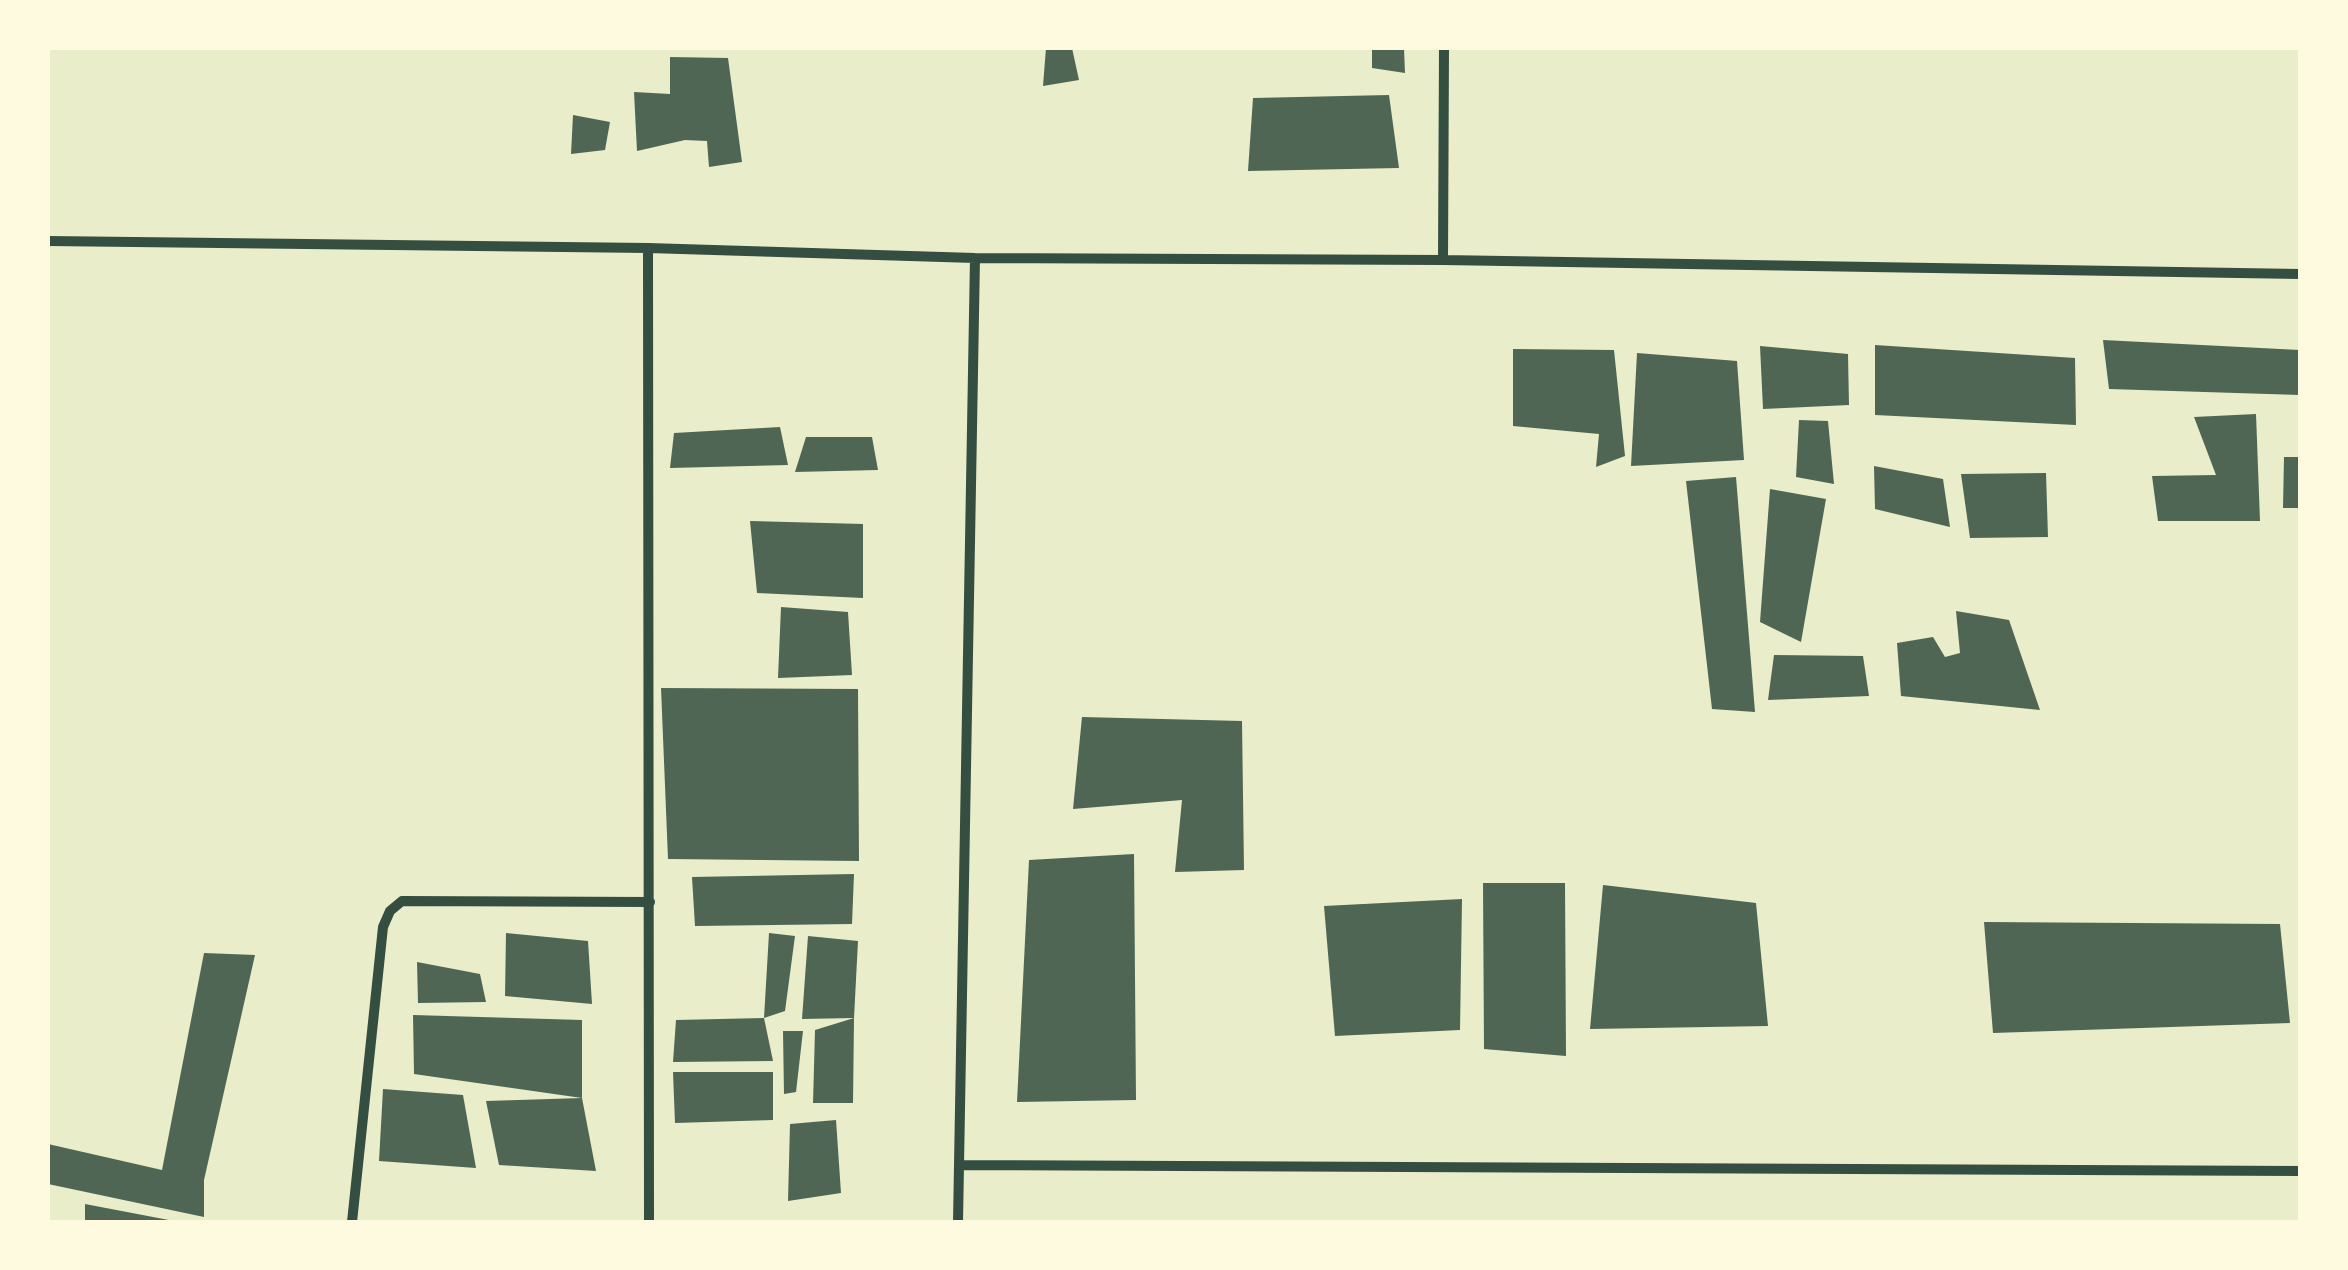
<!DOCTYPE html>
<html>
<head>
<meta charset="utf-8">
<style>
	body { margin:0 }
	#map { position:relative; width:2348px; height:1270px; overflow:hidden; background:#e9edc9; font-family:"Sofia Sans Condensed",sans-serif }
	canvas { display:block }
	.frame { position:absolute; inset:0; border:50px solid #fefae0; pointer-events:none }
</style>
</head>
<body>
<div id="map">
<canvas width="2348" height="1270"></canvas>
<div class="frame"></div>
</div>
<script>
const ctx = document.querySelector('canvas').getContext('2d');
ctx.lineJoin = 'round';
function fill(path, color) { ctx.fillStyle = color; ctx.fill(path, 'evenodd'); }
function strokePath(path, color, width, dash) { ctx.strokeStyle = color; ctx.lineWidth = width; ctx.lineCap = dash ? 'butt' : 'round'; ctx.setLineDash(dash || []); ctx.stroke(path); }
const building = new Path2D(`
	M 1046,48 L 1072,48 L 1079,80 L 1043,86 Z
	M 1372,48 L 1404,48 L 1405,73 L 1372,68 Z
	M 670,57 L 728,58 L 742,162 L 709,167 L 707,141 L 685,140 L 637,151 L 634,92 L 670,94 Z
	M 1389,95 L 1399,168 L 1248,171 L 1253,98 Z
	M 573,115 L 610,122 L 605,150 L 571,154 Z
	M 2103,340 L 2300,350 L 2300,395 L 2109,389 Z
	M 1875,345 L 2075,358 L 2076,425 L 1875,415 Z
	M 1760,346 L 1848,354 L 1849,405 L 1763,409 Z
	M 1513,349 L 1614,350 L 1625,456 L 1596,467 L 1599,434 L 1513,426 Z
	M 1637,353 L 1737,361 L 1744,460 L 1631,466 Z
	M 2256,414 L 2260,521 L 2158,521 L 2152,476 L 2216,475 L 2194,417 Z
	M 1799,420 L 1828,421 L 1834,484 L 1796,477 Z
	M 780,427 L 788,465 L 670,468 L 674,433 Z
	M 806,437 L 872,437 L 878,470 L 795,472 Z
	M 2284,457 L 2300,457 L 2300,508 L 2283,508 Z
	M 1874,466 L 1943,479 L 1950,527 L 1875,509 Z
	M 2046,473 L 2048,537 L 1970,538 L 1961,474 Z
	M 1736,477 L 1755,712 L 1712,709 L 1686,481 Z
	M 1770,489 L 1826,499 L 1801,642 L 1760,622 Z
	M 750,521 L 863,524 L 863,598 L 757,593 Z
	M 781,607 L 848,612 L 852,675 L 778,678 Z
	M 1956,611 L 2009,620 L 2040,710 L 1901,696 L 1897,643 L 1933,637 L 1945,657 L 1960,653 Z
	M 1774,655 L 1863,656 L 1869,696 L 1768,700 Z
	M 661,688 L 858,689 L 859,861 L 668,859 Z
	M 1082,717 L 1242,721 L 1244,870 L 1175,872 L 1182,800 L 1073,809 Z
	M 1134,854 L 1136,1100 L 1017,1102 L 1029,860 Z
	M 854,874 L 852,924 L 695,926 L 692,877 Z
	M 1483,883 L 1565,883 L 1566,1056 L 1484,1049 Z
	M 1603,885 L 1756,903 L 1768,1026 L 1590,1029 Z
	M 1462,899 L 1460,1030 L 1335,1036 L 1324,906 Z
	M 1984,922 L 2280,924 L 2290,1023 L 1993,1033 Z
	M 506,933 L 588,941 L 592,1004 L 505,996 Z
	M 769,933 L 795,936 L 785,1011 L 764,1018 Z
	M 808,936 L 858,941 L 854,1018 L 802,1019 Z
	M 204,953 L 255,955 L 204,1180 L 204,1217 L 48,1184 L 48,1144 L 162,1170 Z
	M 417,962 L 480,974 L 486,1002 L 418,1003 Z
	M 413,1015 L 582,1020 L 582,1098 L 414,1074 Z
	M 764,1018 L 773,1061 L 673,1062 L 676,1020 Z
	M 854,1018 L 853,1103 L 813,1103 L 815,1030 Z
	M 783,1031 L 803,1031 L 796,1092 L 784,1094 Z
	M 673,1072 L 773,1072 L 773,1120 L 675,1123 Z
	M 383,1089 L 463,1095 L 476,1168 L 379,1161 Z
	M 582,1098 L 596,1171 L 499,1165 L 486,1101 Z
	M 836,1120 L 841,1193 L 788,1201 L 790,1124 Z
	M 85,1204 L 174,1221 L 174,1222 L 85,1222 Z`);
const minor = new Path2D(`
	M 48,241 L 648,248 L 975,258 L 1443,260 L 2300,274
	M 648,248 L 649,1222
	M 1443,260 L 1444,48
	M 959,1165 L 975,258
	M 352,1222 L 383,927 L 390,911 L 402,901 L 650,902
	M 958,1222 L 959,1165 L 2300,1171`);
fill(building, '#4f6655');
strokePath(minor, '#344e41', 10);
</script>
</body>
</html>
